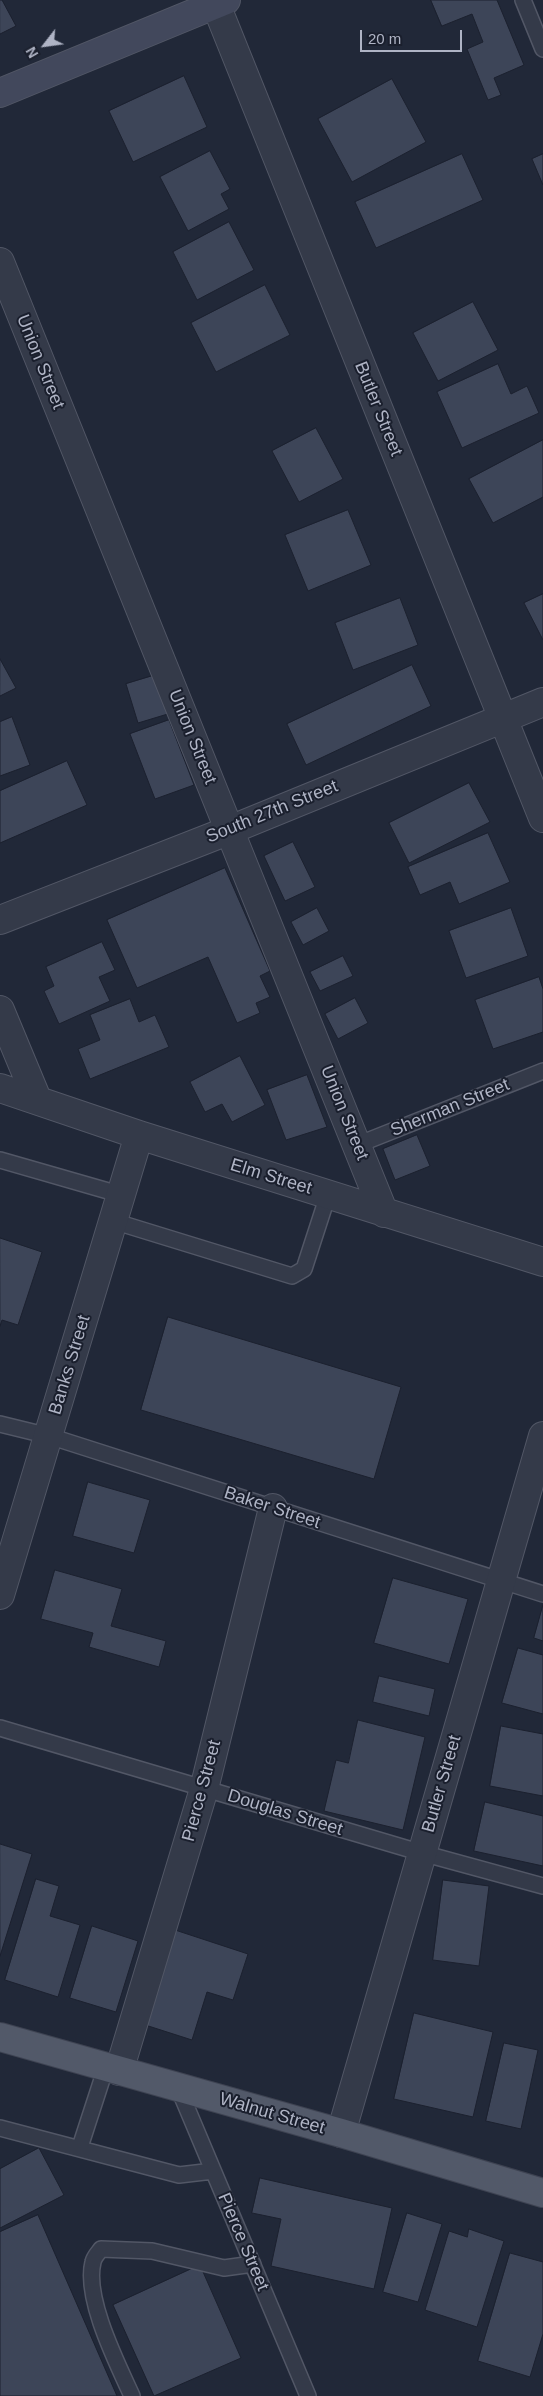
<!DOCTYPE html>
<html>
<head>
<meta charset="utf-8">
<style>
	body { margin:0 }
	#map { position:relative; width:543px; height:2396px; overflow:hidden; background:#212838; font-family:Helvetica,sans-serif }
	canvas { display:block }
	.north { position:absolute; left:20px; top:20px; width:50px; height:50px; -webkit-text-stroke:4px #1a1f2d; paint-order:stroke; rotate:240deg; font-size:14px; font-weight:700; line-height:20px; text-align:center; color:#afb4c5 }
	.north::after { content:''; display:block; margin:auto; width:18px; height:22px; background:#afb4c5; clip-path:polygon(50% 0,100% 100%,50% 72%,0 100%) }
	.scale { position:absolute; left:360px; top:30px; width:102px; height:22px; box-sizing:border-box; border:2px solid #afb4c5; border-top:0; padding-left:6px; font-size:15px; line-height:18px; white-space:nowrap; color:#afb4c5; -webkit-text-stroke:4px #1a1f2d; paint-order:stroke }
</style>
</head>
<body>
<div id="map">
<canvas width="543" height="2396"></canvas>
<div class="north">N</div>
<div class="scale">20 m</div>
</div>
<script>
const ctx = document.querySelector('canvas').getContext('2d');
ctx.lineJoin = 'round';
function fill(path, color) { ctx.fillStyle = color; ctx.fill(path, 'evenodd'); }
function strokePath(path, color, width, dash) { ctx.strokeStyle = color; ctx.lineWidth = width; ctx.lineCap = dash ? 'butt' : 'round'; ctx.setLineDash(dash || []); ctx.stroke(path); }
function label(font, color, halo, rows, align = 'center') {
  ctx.font = font + ' Helvetica,sans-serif'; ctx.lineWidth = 4; ctx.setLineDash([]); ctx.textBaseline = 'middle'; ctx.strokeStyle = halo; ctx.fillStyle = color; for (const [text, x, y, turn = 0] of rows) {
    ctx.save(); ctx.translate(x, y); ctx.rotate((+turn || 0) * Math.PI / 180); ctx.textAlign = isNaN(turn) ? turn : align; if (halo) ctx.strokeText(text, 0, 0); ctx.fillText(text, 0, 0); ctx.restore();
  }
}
const building = new Path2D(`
	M 0,0 L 2,0 L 16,26 L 0,34 Z
	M 431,0 L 497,0 L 524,65 L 494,78 L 501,95 L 488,100 L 467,49 L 483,42 L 472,14 L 442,26 Z
	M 184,76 L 207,127 L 133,162 L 109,111 Z
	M 392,79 L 426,142 L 352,182 L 318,119 Z
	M 210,151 L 230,189 L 221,194 L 229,209 L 188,231 L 160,177 Z
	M 462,154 L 483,200 L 376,248 L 355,202 Z
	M 543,154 L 543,185 L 532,159 Z
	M 229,222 L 254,270 L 197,300 L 173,252 Z
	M 265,285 L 290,335 L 216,372 L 191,323 Z
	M 473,302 L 498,350 L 438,381 L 413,333 Z
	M 498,364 L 511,394 L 527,386 L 539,413 L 462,448 L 437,392 Z
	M 316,428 L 343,479 L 299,502 L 272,451 Z
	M 543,440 L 543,497 L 493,523 L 469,479 Z
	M 348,510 L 371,565 L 308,591 L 285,535 Z
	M 543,594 L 543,640 L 524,603 Z
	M 400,598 L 418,645 L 353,670 L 335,623 Z
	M 0,659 L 16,688 L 0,696 Z
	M 412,665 L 431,706 L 306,765 L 287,724 Z
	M 159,674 L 171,713 L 138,723 L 126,684 Z
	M 12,717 L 30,765 L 0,776 L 0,722 Z
	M 169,720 L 194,785 L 155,799 L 130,734 Z
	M 67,761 L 87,805 L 0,843 L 0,791 Z
	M 469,783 L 490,822 L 409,863 L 389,823 Z
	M 488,833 L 510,882 L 459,904 L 450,882 L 420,895 L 408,867 Z
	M 293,842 L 315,887 L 285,901 L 264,856 Z
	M 225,868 L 270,971 L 260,976 L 270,997 L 256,1003 L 260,1013 L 237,1023 L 208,957 L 137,988 L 107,920 Z
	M 317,908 L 329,931 L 303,945 L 291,922 Z
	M 511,908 L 528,956 L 466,978 L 449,931 Z
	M 102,942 L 115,970 L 99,977 L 110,1001 L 59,1024 L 44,991 L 54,986 L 46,967 Z
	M 343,956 L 353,976 L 320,991 L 310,972 Z
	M 539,977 L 543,989 L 543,1032 L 493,1049 L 475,1000 Z
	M 355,998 L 368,1023 L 338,1039 L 325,1014 Z
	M 130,999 L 139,1022 L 155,1015 L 169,1047 L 90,1079 L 78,1049 L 100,1040 L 90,1015 Z
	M 240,1056 L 265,1105 L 232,1122 L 222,1104 L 205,1112 L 190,1082 Z
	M 307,1075 L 327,1127 L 286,1140 L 267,1090 Z
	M 417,1135 L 430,1166 L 395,1180 L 383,1149 Z
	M 0,1238 L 42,1252 L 18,1325 L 2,1320 L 0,1326 Z
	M 168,1317 L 401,1387 L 374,1479 L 141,1410 Z
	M 88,1482 L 150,1500 L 134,1553 L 73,1536 Z
	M 55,1570 L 122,1589 L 111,1626 L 166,1641 L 159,1667 L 89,1647 L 93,1633 L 41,1619 Z
	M 393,1578 L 468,1599 L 449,1664 L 374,1643 Z
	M 543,1605 L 543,1641 L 534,1638 Z
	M 518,1648 L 543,1655 L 543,1714 L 502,1703 Z
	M 379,1676 L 435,1689 L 429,1716 L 373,1702 Z
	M 358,1720 L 425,1737 L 403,1830 L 324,1811 L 336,1760 L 348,1763 Z
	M 501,1726 L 543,1734 L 543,1796 L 490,1786 Z
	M 485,1802 L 543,1816 L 543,1866 L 474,1851 Z
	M 0,1844 L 32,1854 L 0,1956 Z
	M 36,1879 L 59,1886 L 50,1916 L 80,1925 L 58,1997 L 5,1980 Z
	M 443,1880 L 489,1886 L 479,1966 L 433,1960 Z
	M 92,1926 L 138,1941 L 116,2012 L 70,1998 Z
	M 169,1928 L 248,1954 L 233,2000 L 207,1992 L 192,2040 L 139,2023 Z
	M 414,2013 L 493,2032 L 473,2117 L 394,2099 Z
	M 504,2043 L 538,2050 L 521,2129 L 486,2121 Z
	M 39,2148 L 64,2195 L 0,2228 L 0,2169 Z
	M 260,2178 L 392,2208 L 374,2289 L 271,2266 L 281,2219 L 252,2213 Z
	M 407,2213 L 442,2224 L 418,2302 L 383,2292 Z
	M 38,2215 L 117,2396 L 0,2396 L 0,2232 Z
	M 469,2229 L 504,2241 L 477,2327 L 425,2310 L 449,2231 L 467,2237 Z
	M 510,2253 L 543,2262 L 543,2334 L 530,2377 L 478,2361 Z
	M 200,2265 L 241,2358 L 154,2396 L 113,2305 Z`);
const lane = new Path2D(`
	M 523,0 L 543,49
	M 357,1145 L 543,1071
	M 0,1160 L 122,1195
	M 113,1221 L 292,1276 L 304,1269 L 328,1195
	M 0,1424 L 49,1436 L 543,1594
	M 0,1728 L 422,1853 L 543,1886
	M 178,2087 L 308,2396
	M 0,2128 L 179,2175 L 213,2171
	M 80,2147 L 106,2067
	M 132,2396 C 117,2363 84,2298 93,2262 C 94,2257 98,2253 101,2249 L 152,2251 L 224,2268 L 253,2264`);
const street = new Path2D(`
	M 214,0 L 543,818
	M 0,262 L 384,1213
	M 0,920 L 230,830 L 543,702
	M 0,1010 L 37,1099
	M 0,1088 L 139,1135 L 543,1262
	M 0,1595 L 139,1135
	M 119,2071 L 204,1789 L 273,1508
	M 341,2133 L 543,1436`);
const secondary = new Path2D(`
	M 0,93 L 226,0`);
const primary = new Path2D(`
	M 0,2037 L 341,2133 L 543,2193`);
const streetNames = [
	["Union Street",40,362,68],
	["Butler Street",378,409,68],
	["Union Street",192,737,68],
	["South 27th Street",272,812,-22],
	["Sherman Street",450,1108,-22],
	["Union Street",344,1113,68],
	["Elm Street",271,1177,17],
	["Banks Street",70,1365,-73],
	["Baker Street",272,1508,18],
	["Butler Street",442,1784,-74],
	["Pierce Street",202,1791,-75],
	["Douglas Street",285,1813,17],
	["Walnut Street",272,2114,16],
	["Pierce Street",243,2242,67]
];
fill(building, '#3d4558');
strokePath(building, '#1c212f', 1);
strokePath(lane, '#525766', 18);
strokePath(street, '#525766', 30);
strokePath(secondary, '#525766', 30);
strokePath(primary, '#3e4352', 30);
strokePath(lane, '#343a49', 15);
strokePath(street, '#343a49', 28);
strokePath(secondary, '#42485c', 28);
strokePath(primary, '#525969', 28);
label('18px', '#afb4c5', '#1a1f2d', streetNames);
</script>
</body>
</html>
